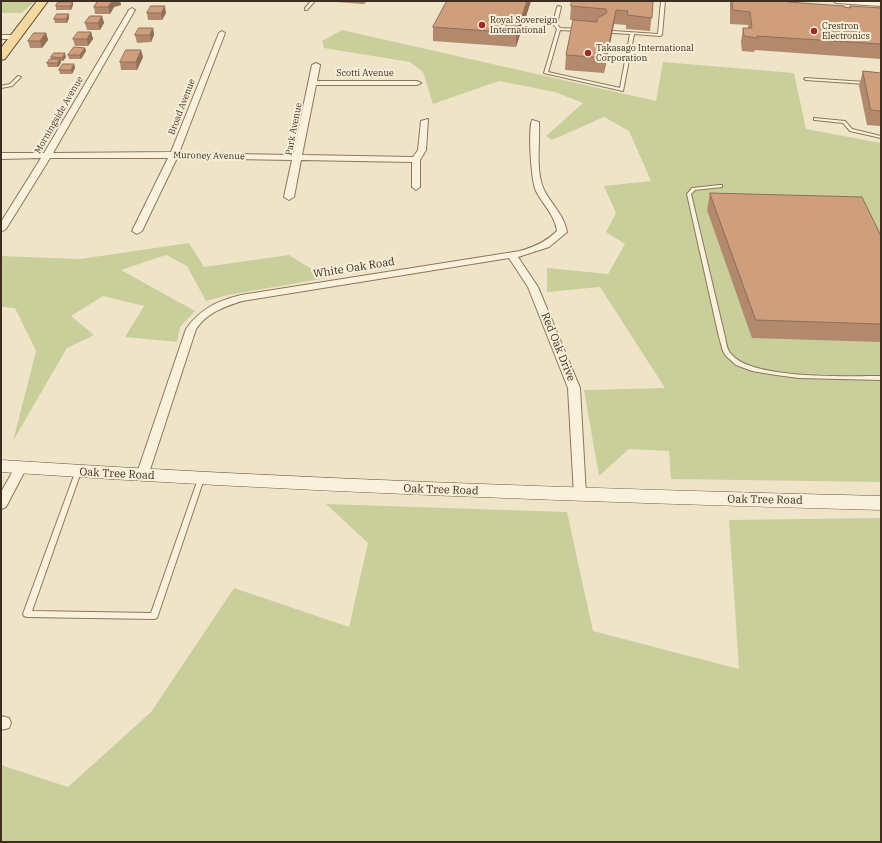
<!DOCTYPE html>
<html>
<head>
<meta charset="utf-8">
<style>
	body { margin:0 }
	#map { position:relative; width:882px; height:843px; overflow:hidden; background:#f0e4c8; font-family:"IBM Plex Serif",serif }
	canvas { display:block }
	.frame { position:absolute; inset:0; border:2px solid #3d2e20; pointer-events:none }
</style>
</head>
<body>
<div id="map">
<canvas width="882" height="843"></canvas>
<div class="frame"></div>
</div>
<script>
const ctx = document.querySelector('canvas').getContext('2d');
ctx.lineJoin = 'round';
function fill(path, color) { ctx.fillStyle = color; ctx.fill(path, 'evenodd'); }
function strokePath(path, color, width, dash) { ctx.strokeStyle = color; ctx.lineWidth = width; ctx.lineCap = dash ? 'butt' : 'round'; ctx.setLineDash(dash || []); ctx.stroke(path); }
function label(font, color, halo, rows, align = 'center') {
  ctx.font = font + ' "IBM Plex Serif",serif'; ctx.lineWidth = 4; ctx.setLineDash([]); ctx.textBaseline = 'middle'; ctx.strokeStyle = halo; ctx.fillStyle = color; for (const [text, x, y, turn = 0] of rows) {
    ctx.save(); ctx.translate(x, y); ctx.rotate((+turn || 0) * Math.PI / 180); ctx.textAlign = isNaN(turn) ? turn : align; if (halo) ctx.strokeText(text, 0, 0); ctx.fillText(text, 0, 0); ctx.restore();
  }
}
const green = new Path2D(`
	M 1,1 L 34,2 L 22,13 L 1,13 Z
	M 342,30 L 656,101 L 663,62 L 794,73 L 806,129 L 881,143 L 881,482 L 671,479 L 669,451 L 629,449 L 599,476 L 584,390 L 665,388 L 600,287 L 547,292 L 547,268 L 608,274 L 625,244 L 606,232 L 616,213 L 604,186 L 651,181 L 629,131 L 604,117 L 552,140 L 546,136 L 583,103 L 555,92 L 499,81 L 433,104 L 423,72 L 410,62 L 324,48 L 322,41 Z
	M 189,243 L 204,267 L 289,255 L 326,278 L 228,295 L 206,301 L 187,266 L 166,255 L 121,270 L 195,311 L 180,327 L 177,342 L 125,337 L 144,306 L 103,296 L 71,316 L 94,335 L 67,348 L 13,441 L 36,351 L 15,308 L 1,307 L 1,256 L 80,259 Z
	M 326,504 L 567,512 L 593,631 L 739,669 L 729,520 L 881,518 L 881,842 L 1,842 L 1,765 L 68,787 L 151,712 L 234,588 L 349,627 L 368,543 Z`);
const lane = new Path2D(`
	M 311,1 L 315,1 L 307,10 L 305,10 L 305,8 Z
	M 661,1 L 665,1 L 662,35 L 660,36 L 634,34 L 623,91 L 544,73 L 557,29 L 553,24 L 557,7 L 559,6 L 561,7 L 557,24 L 560,28 L 579,29 L 581,30 L 579,31 L 560,30 L 548,72 L 620,88 L 630,34 L 613,33 L 611,32 L 613,31 L 658,34 Z
	M 18,76 L 21,77 L 12,86 L 1,88 L 1,86 L 10,84 Z
	M 805,78 L 881,83 L 881,85 L 806,80 L 804,79 Z
	M 814,118 L 845,121 L 852,129 L 881,136 L 881,138 L 850,131 L 843,123 L 815,120 L 814,120 Z
	M 720,185 L 722,185 L 722,187 L 695,190 L 691,194 L 725,337 C 726,342 727,350 731,354 C 752,380 848,376 881,376 L 881,380 L 799,378 L 776,375 L 752,371 L 736,365 L 726,356 L 723,351 L 719,337 L 687,194 L 692,188 Z
	M 76,470 L 80,470 L 81,472 L 32,611 L 151,613 L 198,479 L 199,477 L 203,477 L 204,479 L 157,618 L 154,619 L 27,617 L 24,616 L 23,614 Z`);
const street = new Path2D(`
	M 833,1 L 881,2 L 881,6 L 836,3 Z
	M 132,8 L 135,10 L 53,153 L 171,152 L 219,33 L 222,31 L 225,33 L 179,153 L 293,155 L 312,65 L 316,63 L 320,65 L 317,81 L 417,81 L 421,83 L 417,85 L 316,85 L 302,155 L 413,157 L 418,150 L 421,121 L 428,119 L 426,150 L 420,160 L 420,187 L 416,190 L 412,187 L 412,162 L 301,160 L 294,197 L 289,200 L 284,197 L 292,160 L 177,158 L 142,231 L 137,234 L 132,231 L 168,158 L 50,158 L 6,229 L 1,232 L 1,222 L 41,158 L 1,159 L 1,153 L 44,153 L 129,10 Z
	M 1,35 L 16,35 L 19,37 L 16,39 L 1,39 Z
	M 532,120 L 539,122 C 540,142 536,166 542,185 C 548,202 564,213 567,232 L 549,247 L 518,257 L 538,287 L 580,388 L 586,495 L 585,498 L 575,498 L 574,495 L 568,388 L 528,287 L 509,258 L 242,301 C 224,307 208,312 196,329 L 148,476 L 146,479 L 138,479 L 136,476 L 186,329 C 200,309 217,301 241,295 L 520,251 C 534,247 546,242 557,231 C 555,215 543,205 536,191 C 531,180 528,130 532,120 Z
	M 21,463 L 25,464 L 27,467 L 6,507 L 1,509 L 1,492 L 17,464 Z
	M 1,716 L 9,718 L 11,723 L 9,728 L 1,730 Z`);
const secondary = new Path2D(`
	M 1,460 C 294,479 587,489 881,496 L 881,510 C 587,502 294,492 1,472 Z`);
const primary = new Path2D(`
	M 37,1 L 48,1 L 5,59 L 1,60 L 1,48 Z`);
const wall = new Path2D(`
	M 98,1 L 120,1 L 121,5 L 114,7 L 110,14 L 95,14 L 94,7 Z
	M 321,1 L 367,1 L 364,4 Z
	M 447,1 L 531,1 L 516,47 L 433,41 L 433,27 Z
	M 653,1 L 650,31 L 626,29 L 626,25 L 614,24 L 604,73 L 565,70 L 566,55 L 576,20 L 570,20 L 571,6 Z
	M 730,1 L 788,1 L 788,2 L 844,7 L 849,8 L 850,6 L 881,8 L 881,59 L 755,50 L 754,52 L 742,51 L 741,42 L 743,28 L 748,28 L 748,25 L 730,24 Z
	M 73,5 L 71,10 L 56,10 L 56,6 Z
	M 147,13 L 166,13 L 162,20 L 148,20 Z
	M 69,14 L 69,18 L 67,23 L 55,23 L 54,19 Z
	M 102,16 L 104,23 L 100,30 L 87,30 L 85,23 Z
	M 153,28 L 154,35 L 151,42 L 137,43 L 135,35 Z
	M 91,32 L 93,39 L 88,46 L 75,46 L 73,39 Z
	M 46,33 L 48,40 L 42,48 L 30,48 L 28,41 Z
	M 85,48 L 86,51 L 81,59 L 69,59 L 68,55 Z
	M 51,57 L 66,57 L 63,61 L 61,61 L 61,63 L 58,67 L 48,67 L 47,63 L 51,59 Z
	M 143,57 L 137,70 L 121,70 L 120,62 Z
	M 74,64 L 75,68 L 72,74 L 60,74 L 59,70 Z
	M 863,71 L 881,73 L 881,126 L 867,125 L 859,86 Z
	M 710,193 L 881,236 L 881,342 L 752,338 L 707,210 Z`);
const shadedWall = new Path2D(`
	M 112,1 L 120,1 L 121,5 L 114,7 L 110,14 L 108,7 Z
	M 527,1 L 531,1 L 516,47 L 516,33 Z
	M 73,2 L 73,5 L 71,10 L 70,6 Z
	M 165,6 L 166,13 L 162,20 L 161,13 Z
	M 616,10 L 614,24 L 604,73 L 606,58 Z
	M 69,14 L 69,18 L 67,23 L 66,19 Z
	M 102,16 L 104,23 L 100,30 L 98,23 Z
	M 153,28 L 154,35 L 151,42 L 150,35 Z
	M 91,32 L 93,39 L 88,46 L 87,39 Z
	M 46,33 L 48,40 L 42,48 L 40,41 Z
	M 85,48 L 86,51 L 81,59 L 80,55 Z
	M 141,50 L 143,57 L 137,70 L 136,62 Z
	M 65,53 L 66,57 L 63,61 L 62,58 Z
	M 60,59 L 61,63 L 58,67 L 57,63 Z
	M 74,64 L 75,68 L 72,74 L 71,70 Z`);
const building = new Path2D(`
	M 98,1 L 112,1 L 108,7 L 94,7 Z
	M 447,1 L 527,1 L 516,33 L 433,27 Z
	M 572,1 L 653,1 L 652,18 L 627,15 L 628,11 L 616,10 L 606,58 L 566,55 L 573,20 L 597,22 L 597,18 L 607,13 L 606,9 L 571,6 Z
	M 732,1 L 788,1 L 788,2 L 844,6 L 844,7 L 851,8 L 850,6 L 881,8 L 881,44 L 757,36 L 757,38 L 744,36 L 743,28 L 752,28 L 750,12 L 733,10 Z
	M 58,2 L 73,2 L 70,6 L 56,6 Z
	M 151,6 L 165,6 L 161,13 L 147,13 Z
	M 57,14 L 69,14 L 66,19 L 54,19 Z
	M 90,16 L 102,16 L 98,23 L 85,23 Z
	M 139,28 L 153,28 L 150,35 L 135,35 Z
	M 78,32 L 91,32 L 87,39 L 73,39 Z
	M 34,33 L 46,33 L 40,41 L 28,41 Z
	M 74,47 L 85,48 L 80,55 L 68,55 Z
	M 126,50 L 141,50 L 136,62 L 120,62 Z
	M 54,53 L 65,53 L 62,58 L 51,57 Z
	M 50,59 L 60,59 L 57,63 L 47,63 Z
	M 63,64 L 74,64 L 71,70 L 59,70 Z
	M 863,71 L 881,73 L 881,111 L 871,110 Z
	M 710,193 L 862,197 L 881,236 L 881,324 L 756,320 Z`);
const markers = [
	[482,25,4,"#9e2a2b"],
	[814,31,4,"#9e2a2b"],
	[588,53,4,"#9e2a2b"]
];
const farPoinames = [
	["Royal Sovereign",490,20],
	["International",490,30],
	["Crestron",822,26],
	["Electronics",822,36],
	["Takasago International",596,48],
	["Corporation",596,58]
];
const farStreetnames = [
	["Scotti Avenue",365,73],
	["Broad Avenue",182,107,-69],
	["Morningside Avenue",59,115,-60],
	["Park Avenue",294,129,-79],
	["Muroney Avenue",209,156,1]
];
const streetNames = [
	["White Oak Road",354,268,-9],
	["Red Oak Drive",558,347,68],
	["Oak Tree Road",117,474,3],
	["Oak Tree Road",441,490,2],
	["Oak Tree Road",765,500,1]
];
fill(green, '#c9cf9b');
strokePath(lane, '#8d765c', 2);
strokePath(street, '#8d765c', 2);
strokePath(secondary, '#6f573f', 1);
strokePath(primary, '#5b4430', 2);
fill(lane, '#faf1dc');
fill(street, '#faf1dc');
fill(secondary, '#faf1dc');
fill(primary, '#f3d9a0');
fill(wall, '#b2896c');
fill(shadedWall, '#916f58');
fill(building, '#cf9f7d');
strokePath(building, '#916f58', 1);
for (const [x, y, r, color] of markers) { const dot = new Path2D(); dot.arc(x, y, r, 0, 2 * Math.PI); ctx.fillStyle = color; ctx.fill(dot); strokePath(dot, '#f7eed8', 1.5); }
label('9px', '#3d2e20', '#f7eed8', farPoinames, 'left');
label('9px', '#3d2e20', '#f7eed8', farStreetnames);
label('11px', '#3d2e20', '#f7eed8', streetNames);
</script>
</body>
</html>
